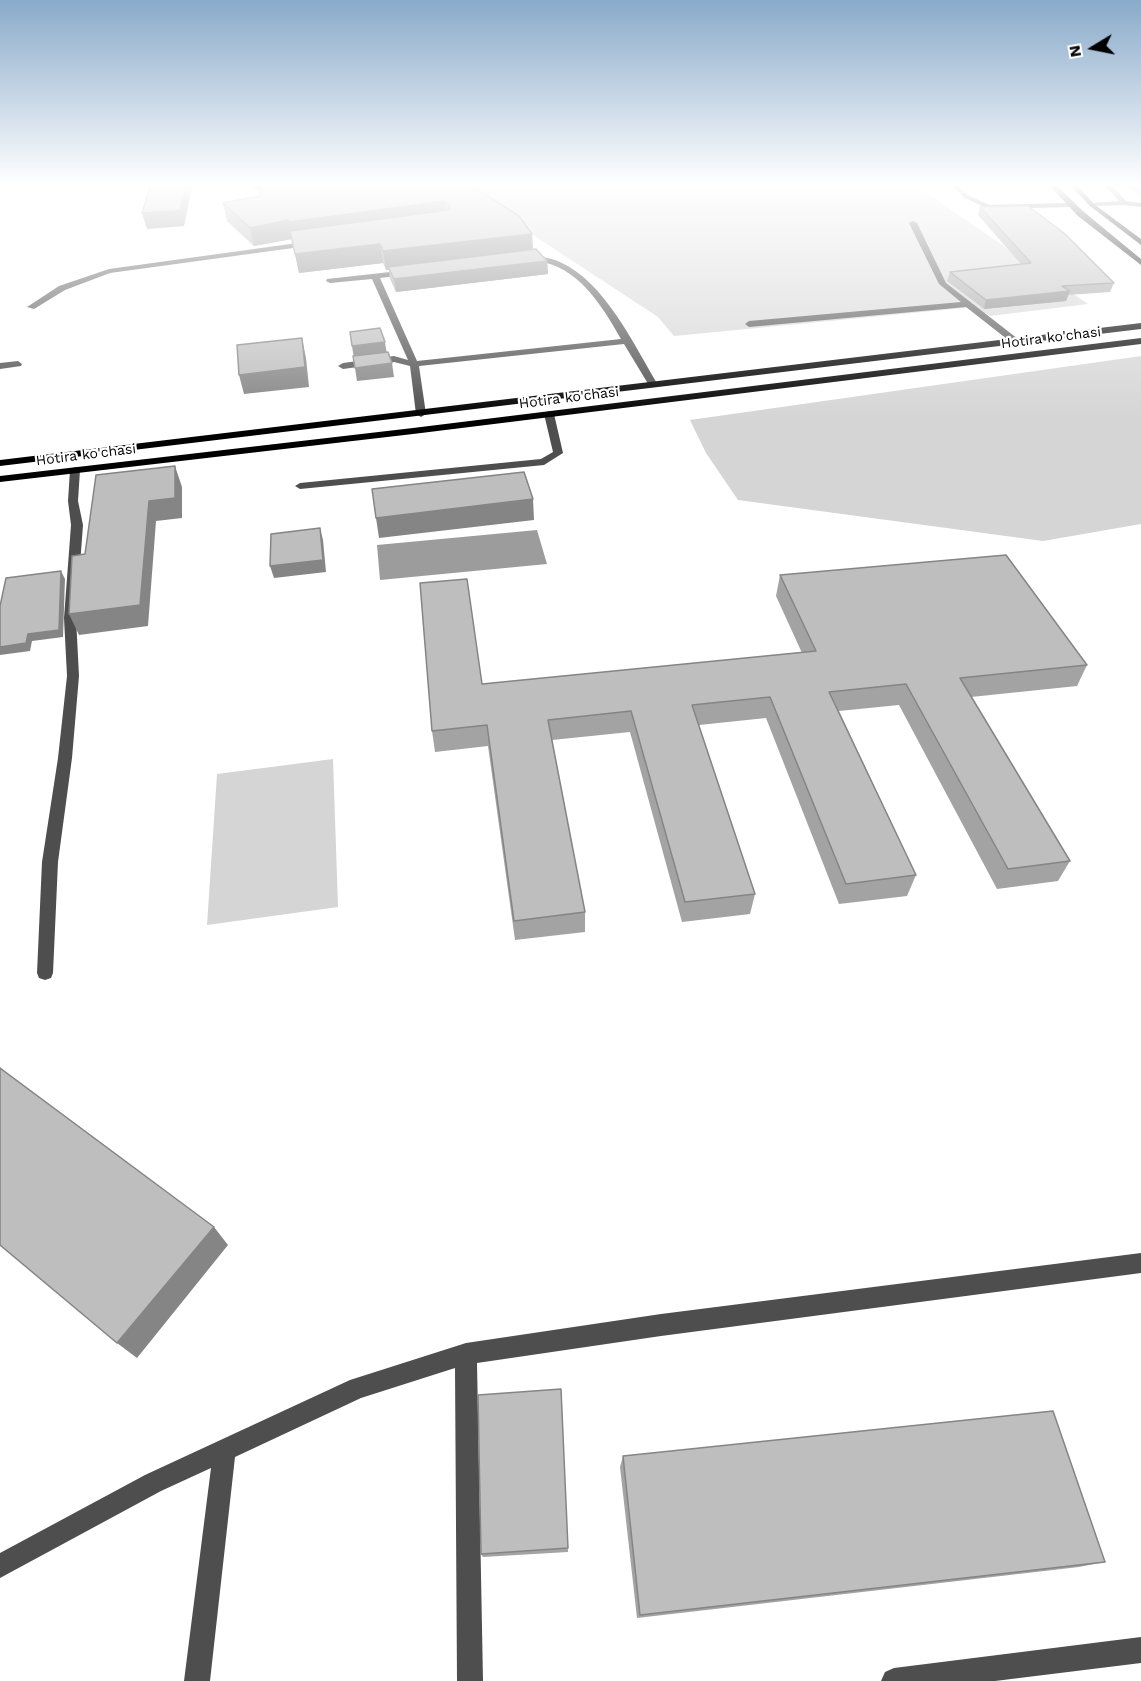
<!DOCTYPE html>
<html>
<head>
<meta charset="utf-8">
<style>
	body { margin:0 }
	#map { position:relative; width:1141px; height:1681px; overflow:hidden; background:#fff; font-family:"Work Sans",sans-serif }
	canvas { display:block }
	.north { position:absolute; left:1063px; top:18px; width:60px; height:60px; -webkit-text-stroke:4px #fff; paint-order:stroke; rotate:260deg; font-size:16px; font-weight:700; line-height:24px; text-align:center; color:#000 }
	.north::after { content:''; display:block; margin:auto; width:21px; height:27px; background:#000; clip-path:polygon(50% 0,100% 100%,50% 72%,0 100%) }
</style>
</head>
<body>
<div id="map">
<canvas width="1141" height="1681"></canvas>
<div class="north">N</div>
</div>
<script>
const ctx = document.querySelector('canvas').getContext('2d');
ctx.lineJoin = 'round';
function fill(path, color) { ctx.fillStyle = color; ctx.fill(path, 'evenodd'); }
function strokePath(path, color, width, dash) { ctx.strokeStyle = color; ctx.lineWidth = width; ctx.lineCap = dash ? 'butt' : 'round'; ctx.setLineDash(dash || []); ctx.stroke(path); }
function label(font, color, halo, rows, align = 'center') {
  ctx.font = font + ' "Work Sans",sans-serif'; ctx.lineWidth = 4.5; ctx.setLineDash([]); ctx.textBaseline = 'middle'; ctx.strokeStyle = halo; ctx.fillStyle = color; for (const [text, x, y, turn = 0] of rows) {
    ctx.save(); ctx.translate(x, y); ctx.rotate((+turn || 0) * Math.PI / 180); ctx.textAlign = isNaN(turn) ? turn : align; if (halo) ctx.strokeText(text, 0, 0); ctx.fillText(text, 0, 0); ctx.restore();
  }
}
const green = new Path2D(`
	M 454,183 L 912,183 L 1088,304 L 990,316 L 974,307 L 674,336 L 658,317 Z
	M 1141,356 L 1141,524 L 1043,541 L 738,500 L 706,453 L 690,420 Z
	M 333,759 L 338,907 L 207,925 L 217,774 Z`);
const water = new Path2D(`
	M 537,530 L 547,564 L 380,580 L 377,545 Z`);
const minor = new Path2D(`
	M 274,183 L 302,183 L 255,189 L 252,187 Z
	M 948,183 L 955,183 L 969,196 L 990,205 L 1070,203 L 1073,205 L 1070,207 L 989,209 L 965,198 Z
	M 1102,183 L 1109,183 L 1126,201 L 1141,203 L 1141,207 L 1124,205 L 1090,206 L 1092,203 L 1119,201 Z
	M 913,221 L 917,223 L 946,283 L 1018,339 L 1018,343 L 1012,343 L 966,307 L 749,327 L 745,324 L 749,321 L 961,302 L 939,284 L 909,223 Z
	M 312,241 L 315,245 L 110,273 L 65,290 L 34,309 L 27,307 L 59,286 L 109,269 Z
	M 524,256 C 537,256 549,257 560,262 C 605,282 634,345 658,385 L 656,387 L 650,387 L 624,344 L 419,366 L 426,414 L 421,417 L 416,414 L 410,366 L 394,362 L 343,369 L 338,366 L 343,363 L 394,356 L 408,360 L 372,279 L 330,283 L 326,281 L 327,279 L 408,270 L 411,270 L 411,274 L 380,278 L 417,361 L 621,339 C 605,311 585,277 553,265 C 543,261 532,261 521,260 L 520,258 Z
	M 18,361 L 22,364 L 21,366 L 0,369 L 0,363 Z
	M 549,411 L 554,414 L 563,453 L 544,465 L 300,489 L 295,486 L 300,483 L 541,459 L 553,452 L 544,414 Z
	M 75,467 L 80,470 L 78,501 L 83,525 L 76,618 L 79,676 L 72,758 L 58,862 L 53,973 L 51,978 L 45,980 L 39,978 L 37,973 L 42,862 L 58,758 L 67,676 L 64,618 L 71,525 L 68,501 L 70,470 Z
	M 1141,1253 L 1141,1273 L 661,1336 L 477,1363 L 483,1681 L 457,1681 L 455,1368 L 361,1398 L 235,1457 L 210,1681 L 184,1681 L 211,1468 L 161,1491 L 0,1578 L 0,1553 L 145,1475 L 350,1380 L 466,1343 L 661,1314 Z
	M 1141,1637 L 1141,1663 L 995,1681 L 881,1681 L 885,1672 L 894,1668 Z`);
const major = new Path2D(`
	M 1047,183 L 1054,183 L 1084,212 L 1141,259 L 1141,265 L 1078,216 Z
	M 1068,183 L 1075,183 L 1094,204 L 1141,239 L 1141,245 L 1090,206 Z
	M 1141,323 L 1141,329 L 0,466 L 0,460 Z
	M 1141,338 L 1141,344 L 413,434 L 0,482 L 0,476 L 413,428 Z`);
const wall = new Path2D(`
	M 467,183 L 532,234 L 533,250 L 547,261 L 548,274 L 396,292 L 390,279 L 389,270 L 386,270 L 383,263 L 299,273 L 292,239 L 254,246 L 227,221 L 223,203 L 301,188 Z
	M 1124,183 L 1141,183 L 1141,197 Z
	M 980,207 L 1114,283 L 1110,292 L 1068,295 L 1066,301 L 984,309 L 947,281 L 950,272 L 1021,264 L 978,215 Z
	M 780,575 L 1087,665 L 1077,686 L 971,697 L 1070,861 L 1058,881 L 997,889 L 899,705 L 839,711 L 916,875 L 907,896 L 839,904 L 766,718 L 699,725 L 755,894 L 750,914 L 682,922 L 630,732 L 552,740 L 585,912 L 585,932 L 515,940 L 488,746 L 435,752 L 432,731 L 482,684 L 802,653 L 776,596 Z
	M 561,1389 L 568,1552 L 483,1557 L 481,1554 Z
	M 623,1456 L 1105,1562 L 1079,1567 L 637,1618 L 620,1467 Z`);
const shadedWall = new Path2D(`
	M 186,183 L 193,183 L 184,226 L 147,229 L 142,213 Z
	M 445,201 L 447,220 L 292,239 L 254,246 L 250,228 L 288,220 Z
	M 532,234 L 533,253 L 388,267 L 389,270 L 386,270 L 383,251 Z
	M 380,244 L 383,263 L 299,273 L 295,254 Z
	M 547,261 L 548,274 L 396,292 L 394,279 Z
	M 1070,291 L 1066,301 L 984,309 L 986,300 Z
	M 302,338 L 306,358 L 309,387 L 244,394 L 239,375 Z
	M 385,342 L 387,355 L 354,359 L 352,346 Z
	M 392,363 L 394,377 L 357,381 L 355,368 Z
	M 175,466 L 182,487 L 182,518 L 156,521 L 148,626 L 79,635 L 69,614 L 149,501 Z
	M 533,499 L 534,520 L 379,538 L 376,518 Z
	M 320,528 L 323,540 L 326,572 L 274,578 L 270,566 Z
	M 61,571 L 65,579 L 63,637 L 32,641 L 30,651 L 0,655 L 0,647 L 28,634 Z
	M 214,1227 L 228,1245 L 137,1358 L 117,1343 Z`);
const building = new Path2D(`
	M 151,183 L 186,183 L 180,210 L 142,213 Z
	M 261,183 L 299,183 L 299,188 L 325,183 L 467,183 L 519,216 L 532,234 L 383,251 L 380,244 L 295,254 L 290,231 L 449,210 L 450,206 L 445,201 L 289,222 L 288,220 L 250,228 L 223,203 L 260,196 Z
	M 1028,206 L 1065,234 L 1114,283 L 1062,286 L 1070,291 L 986,300 L 950,272 L 1031,263 L 980,207 Z
	M 536,249 L 547,261 L 394,279 L 388,267 Z
	M 380,328 L 385,342 L 352,346 L 350,332 Z
	M 302,338 L 305,367 L 239,375 L 237,345 Z
	M 388,352 L 392,363 L 355,368 L 353,356 Z
	M 175,466 L 175,498 L 149,501 L 140,605 L 69,614 L 72,556 L 85,554 L 96,475 Z
	M 524,472 L 533,499 L 376,518 L 372,489 Z
	M 320,528 L 323,560 L 270,566 L 271,534 Z
	M 1006,555 L 1087,665 L 960,678 L 1070,861 L 1008,869 L 906,684 L 829,692 L 916,875 L 846,884 L 770,697 L 692,705 L 755,894 L 685,902 L 631,711 L 548,720 L 585,912 L 514,921 L 487,725 L 432,731 L 420,583 L 467,579 L 482,684 L 816,651 L 780,575 Z
	M 61,571 L 59,630 L 28,634 L 26,643 L 0,647 L 0,606 L 6,578 Z
	M 0,1068 L 214,1227 L 117,1343 L 0,1245 Z
	M 561,1389 L 568,1548 L 481,1554 L 478,1395 Z
	M 1053,1411 L 1105,1562 L 640,1615 L 623,1456 Z`);
const farStreetnames = [
	["Hotira ko'chasi",1051,338,-7],
	["Hotira ko'chasi",569,398,-7],
	["Hotira ko'chasi",86,455,-7]
];
fill(green, '#d5d5d5');
fill(water, '#9c9c9c');
fill(minor, '#4e4e4e');
fill(major, '#000');
fill(wall, '#a3a3a3');
fill(shadedWall, '#858585');
fill(building, '#bebebe');
strokePath(building, '#858585', 1.5);
const sky = ctx.createLinearGradient(0, 0, 0, 419);
sky.addColorStop(0, '#89aaca');
sky.addColorStop(0.44, '#fff');
sky.addColorStop(1, '#ffffff00');
ctx.fillStyle = sky;
ctx.fillRect(0, 0, 1141, 419);
label('14px', '#000', '#fff', farStreetnames);
</script>
</body>
</html>
